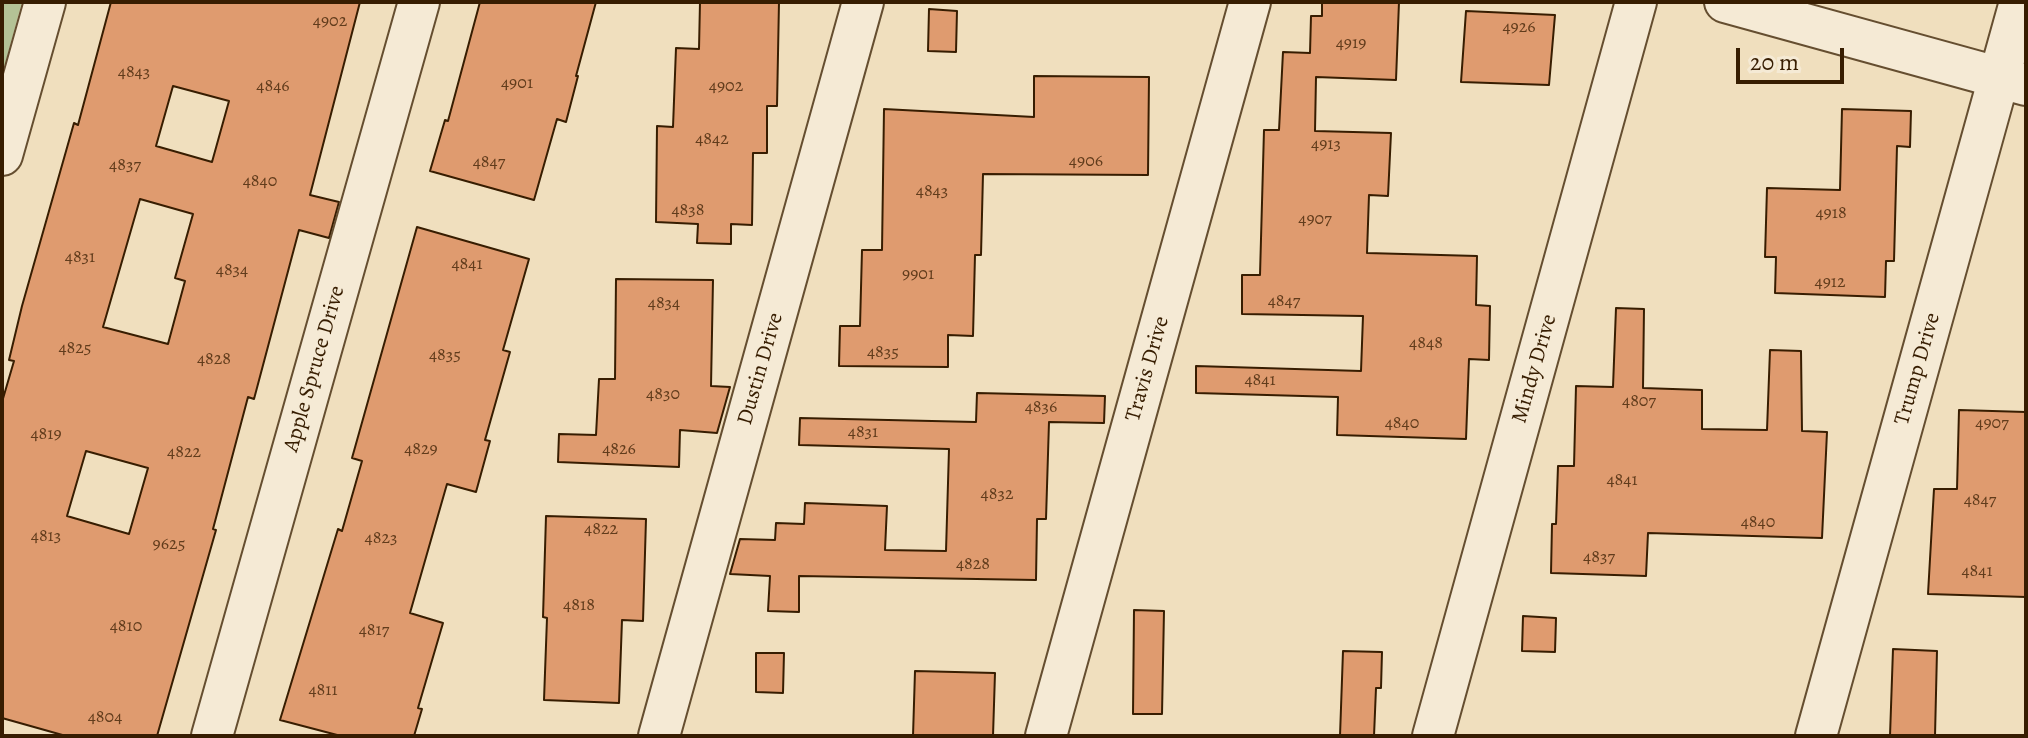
<!DOCTYPE html>
<html>
<head>
<meta charset="utf-8">
<style>
	body { margin:0 }
	#map { position:relative; width:2028px; height:738px; overflow:hidden; background:#f0dfbe; font-family:Alegreya,serif }
	canvas { display:block }
	.frame { position:absolute; inset:0; border:4px solid #371d01; pointer-events:none }
	.scale { position:absolute; left:1736px; top:48px; width:108px; height:36px; box-sizing:border-box; border:4px solid #371d01; border-top:0; padding-left:10px; font-size:24px; line-height:28px; white-space:nowrap; color:#371d01; -webkit-text-stroke:6px #f5ead5; paint-order:stroke }
</style>
</head>
<body>
<div id="map">
<canvas width="2028" height="738"></canvas>
<div class="frame"></div>
<div class="scale">20 m</div>
</div>
<script>
const ctx = document.querySelector('canvas').getContext('2d');
ctx.lineJoin = 'round';
function fill(path, color) { ctx.fillStyle = color; ctx.fill(path, 'evenodd'); }
function strokePath(path, color, width, dash) { ctx.strokeStyle = color; ctx.lineWidth = width; ctx.lineCap = dash ? 'butt' : 'round'; ctx.setLineDash(dash || []); ctx.stroke(path); }
function label(font, color, halo, rows, align = 'center') {
  ctx.font = font + ' Alegreya,serif'; ctx.lineWidth = 6; ctx.setLineDash([]); ctx.textBaseline = 'middle'; ctx.strokeStyle = halo; ctx.fillStyle = color; for (const [text, x, y, turn = 0] of rows) {
    ctx.save(); ctx.translate(x, y); ctx.rotate((+turn || 0) * Math.PI / 180); ctx.textAlign = isNaN(turn) ? turn : align; if (halo) ctx.strokeText(text, 0, 0); ctx.fillText(text, 0, 0); ctx.restore();
  }
}
const green = new Path2D(`
	M 2,2 L 22,2 L 2,75 Z`);
const building = new Path2D(`
	M 111,2 L 360,2 L 310,195 L 339,202 L 329,238 L 299,230 L 254,399 L 248,397 L 213,529 L 216,530 L 157,736 L 66,736 L 2,718 L 2,402 L 14,361 L 9,360 L 22,306 L 74,123 L 78,125 ZM 173,86 L 229,101 L 212,162 L 156,146 ZM 140,199 L 193,214 L 175,278 L 185,281 L 168,344 L 103,327 ZM 86,451 L 148,468 L 129,534 L 67,516 Z
	M 480,2 L 596,2 L 576,76 L 578,76 L 566,122 L 557,119 L 534,200 L 430,171 L 445,120 L 448,121 Z
	M 700,2 L 779,2 L 777,106 L 767,106 L 767,153 L 753,153 L 752,225 L 731,224 L 731,244 L 697,243 L 698,224 L 656,222 L 657,126 L 673,127 L 676,48 L 699,49 Z
	M 1322,2 L 1399,2 L 1396,80 L 1316,77 L 1315,131 L 1391,133 L 1388,196 L 1369,195 L 1367,253 L 1477,256 L 1476,305 L 1490,306 L 1489,360 L 1469,359 L 1466,439 L 1337,435 L 1338,397 L 1196,393 L 1196,366 L 1361,371 L 1363,316 L 1242,314 L 1242,275 L 1260,275 L 1264,130 L 1279,130 L 1283,52 L 1310,53 L 1311,16 L 1322,16 Z
	M 929,9 L 957,11 L 956,52 L 928,51 Z
	M 1466,11 L 1555,15 L 1549,85 L 1461,82 Z
	M 1034,76 L 1149,77 L 1148,175 L 983,174 L 981,255 L 975,255 L 973,336 L 948,335 L 948,367 L 839,366 L 840,326 L 860,326 L 862,250 L 882,250 L 884,109 L 1034,117 Z
	M 1842,109 L 1911,111 L 1910,147 L 1897,146 L 1894,261 L 1886,261 L 1885,297 L 1775,293 L 1776,257 L 1765,257 L 1767,188 L 1840,190 Z
	M 417,227 L 529,259 L 503,350 L 510,352 L 485,440 L 490,441 L 476,492 L 447,484 L 410,613 L 443,623 L 418,708 L 422,709 L 414,736 L 341,736 L 280,720 L 338,529 L 342,531 L 362,461 L 352,458 Z
	M 616,279 L 713,280 L 711,386 L 730,387 L 717,433 L 680,430 L 679,467 L 558,462 L 559,434 L 596,435 L 599,379 L 615,379 Z
	M 1616,308 L 1644,309 L 1643,388 L 1702,390 L 1702,429 L 1767,430 L 1770,350 L 1801,351 L 1802,431 L 1827,432 L 1822,538 L 1648,533 L 1646,576 L 1551,573 L 1552,524 L 1556,524 L 1558,466 L 1574,466 L 1576,386 L 1613,387 Z
	M 977,393 L 1105,396 L 1104,423 L 1049,422 L 1046,519 L 1037,519 L 1036,580 L 799,576 L 799,612 L 768,611 L 770,576 L 730,574 L 740,539 L 775,540 L 776,523 L 804,524 L 805,503 L 887,506 L 885,550 L 946,551 L 949,449 L 799,445 L 800,418 L 976,422 Z
	M 1959,410 L 2026,412 L 2026,597 L 1928,594 L 1934,489 L 1957,489 Z
	M 546,516 L 646,519 L 643,621 L 622,620 L 619,703 L 544,700 L 547,618 L 543,617 Z
	M 1134,610 L 1164,611 L 1162,714 L 1133,714 Z
	M 1523,616 L 1556,618 L 1555,652 L 1522,651 Z
	M 1893,649 L 1937,651 L 1935,736 L 1890,736 Z
	M 1343,651 L 1382,652 L 1381,688 L 1376,688 L 1374,736 L 1340,736 Z
	M 756,653 L 784,653 L 783,693 L 756,692 Z
	M 915,671 L 995,673 L 993,736 L 913,736 Z`);
const street = new Path2D(`
	M 1725,2 L 2026,85
	M 2,155 L 45,2
	M 212,736 L 419,2
	M 659,736 L 863,2
	M 1046,736 L 1250,2
	M 1433,736 L 1636,2
	M 1816,736 L 2020,2`);
const numberNames = [
	["4902",330,22],
	["4926",1519,28],
	["4919",1351,44],
	["4843",134,73],
	["4901",517,84],
	["4846",273,87],
	["4902",726,87],
	["4842",712,140],
	["4913",1326,145],
	["4906",1086,162],
	["4847",489,163],
	["4837",125,166],
	["4840",260,182],
	["4843",932,192],
	["4838",688,211],
	["4918",1831,214],
	["4907",1315,220],
	["4831",80,258],
	["4841",467,265],
	["4834",232,271],
	["9901",918,275],
	["4912",1830,283],
	["4847",1284,302],
	["4834",664,304],
	["4848",1426,344],
	["4825",75,349],
	["4835",883,353],
	["4835",445,356],
	["4828",214,360],
	["4841",1260,381],
	["4830",663,395],
	["4807",1639,402],
	["4836",1041,408],
	["4840",1402,424],
	["4907",1992,424],
	["4831",863,433],
	["4819",46,435],
	["4829",421,450],
	["4826",619,450],
	["4822",184,453],
	["4841",1622,481],
	["4832",997,495],
	["4847",1980,501],
	["4840",1758,523],
	["4822",601,530],
	["4813",46,537],
	["4823",381,539],
	["9625",169,545],
	["4837",1599,558],
	["4828",973,565],
	["4841",1977,572],
	["4818",579,606],
	["4810",126,627],
	["4817",374,631],
	["4811",323,691],
	["4804",105,718]
];
const streetNames = [
	["Apple Spruce Drive",315,369,-74],
	["Dustin Drive",761,369,-74],
	["Travis Drive",1148,369,-74],
	["Mindy Drive",1535,369,-74],
	["Trump Drive",1918,369,-74]
];
fill(green, '#b4c396');
fill(building, '#df9b6f');
strokePath(building, '#371d01', 2);
strokePath(street, '#654e30', 44);
strokePath(street, '#f5ead5', 40);
label('18px', '#613c1c', null, numberNames);
label('22px', '#371d01', '#f5ead5', streetNames);
</script>
</body>
</html>
